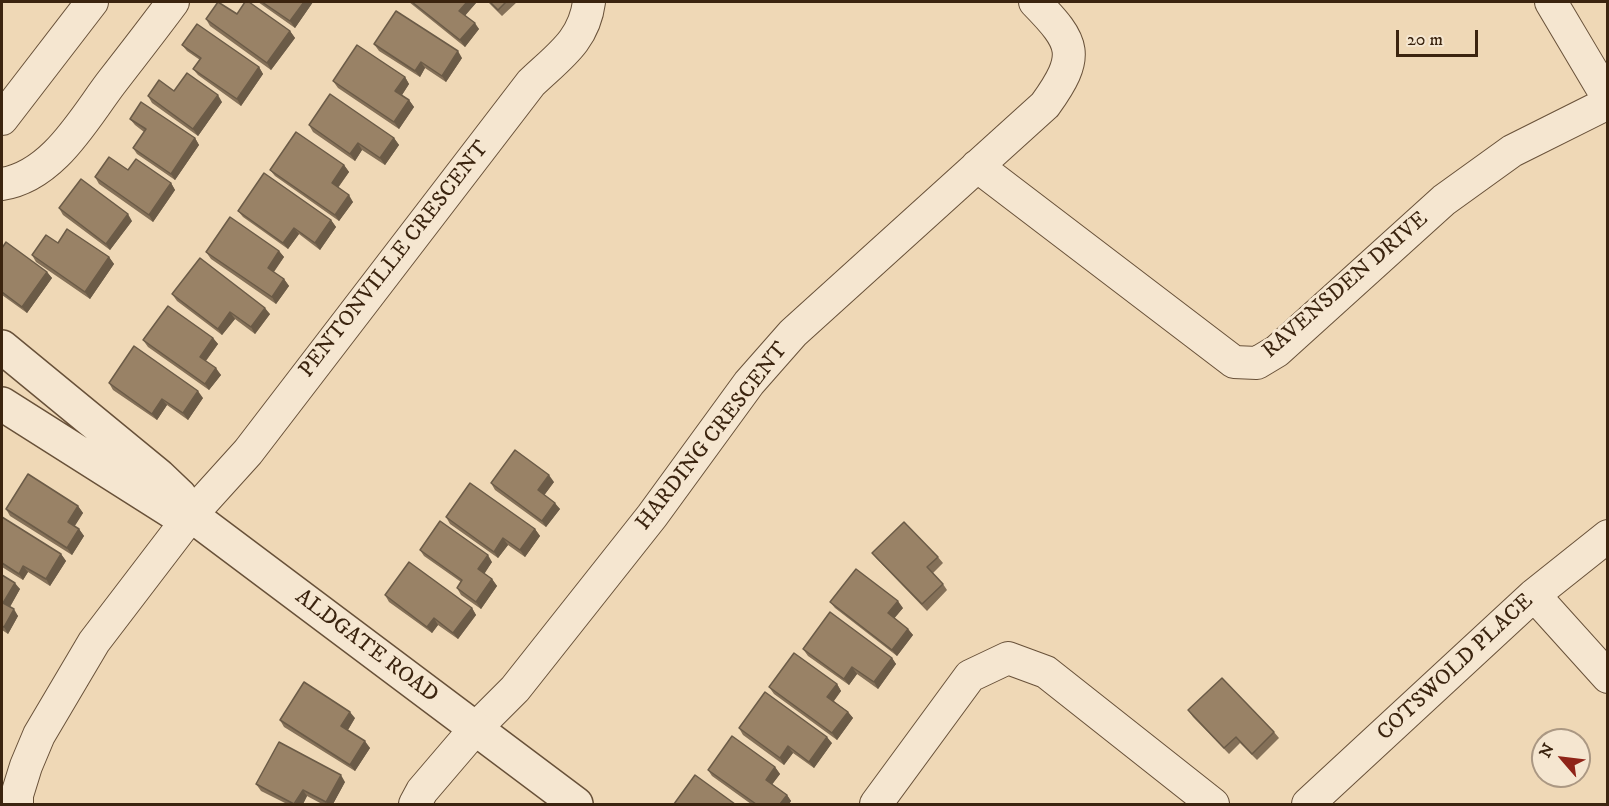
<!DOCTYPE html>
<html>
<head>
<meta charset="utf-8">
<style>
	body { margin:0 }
	#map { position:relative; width:1609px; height:806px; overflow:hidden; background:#efd8b6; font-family:"IM FELL DW Pica",serif }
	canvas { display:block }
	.frame { position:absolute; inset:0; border:3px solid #3b240f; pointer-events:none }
	.north { position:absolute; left:1531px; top:728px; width:60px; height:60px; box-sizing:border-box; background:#f5e6d0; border:2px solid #ab9883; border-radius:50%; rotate:298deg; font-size:16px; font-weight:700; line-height:24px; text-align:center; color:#3b240f }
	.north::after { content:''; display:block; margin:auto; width:21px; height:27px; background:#8f2418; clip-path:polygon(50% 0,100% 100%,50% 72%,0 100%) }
	.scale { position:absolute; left:1396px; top:30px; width:82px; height:27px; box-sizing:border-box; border:3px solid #3b240f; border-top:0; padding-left:8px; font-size:18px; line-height:21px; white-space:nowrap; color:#3b240f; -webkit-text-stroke:4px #f5e6d0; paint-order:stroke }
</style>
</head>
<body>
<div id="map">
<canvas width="1609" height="806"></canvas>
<div class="frame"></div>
<div class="north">N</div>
<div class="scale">20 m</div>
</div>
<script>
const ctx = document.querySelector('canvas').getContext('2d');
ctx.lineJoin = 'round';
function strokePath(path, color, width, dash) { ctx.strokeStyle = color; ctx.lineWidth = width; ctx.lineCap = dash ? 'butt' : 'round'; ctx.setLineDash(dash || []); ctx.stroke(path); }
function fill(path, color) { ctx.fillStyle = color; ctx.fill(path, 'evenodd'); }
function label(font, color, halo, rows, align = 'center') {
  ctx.font = font + ' "IM FELL DW Pica",serif'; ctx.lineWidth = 6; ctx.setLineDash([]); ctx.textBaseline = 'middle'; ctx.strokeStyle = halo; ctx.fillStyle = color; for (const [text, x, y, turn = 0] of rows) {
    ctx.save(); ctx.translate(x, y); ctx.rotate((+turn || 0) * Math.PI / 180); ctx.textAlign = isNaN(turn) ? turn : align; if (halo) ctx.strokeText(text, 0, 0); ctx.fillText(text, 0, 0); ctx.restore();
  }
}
const minor = new Path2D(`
	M 1551,2 L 1608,98
	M 2,119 L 92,2
	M 977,166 L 1234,362 L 1257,363 L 1277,351 L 1444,200 L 1512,151 L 1608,103
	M 2,184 C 53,176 83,120 111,83 C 132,56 153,29 173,2
	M 1534,595 L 1608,677
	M 17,804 L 17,795 L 26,766 L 39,735 L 94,642 L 191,515 L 248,452 L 531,83 C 558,57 584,41 589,2
	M 415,804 L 422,791 L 475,729 L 515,689 L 652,516 L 749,383 L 793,333 L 1045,105 C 1081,55 1075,43 1035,2
	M 876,804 L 970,676 L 1008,658 L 1046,672 L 1213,804
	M 1308,804 L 1534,595 L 1608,536`);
const tertiary = new Path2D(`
	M 2,347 L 159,476 L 180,496 L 191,515 L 576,804
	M 2,404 L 171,511 L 189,515`);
const wall = new Path2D(`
	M 258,2 L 313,2 L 295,28 Z
	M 409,2 L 475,2 L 476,3 L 465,15 L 479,29 L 465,47 Z
	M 488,2 L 517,2 L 502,16 Z
	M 237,14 L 290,31 L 295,38 L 271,70 L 210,26 L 206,19 Z
	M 374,44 L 462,58 L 446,82 L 425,68 L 420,77 L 379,51 Z
	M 182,45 L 259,67 L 263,74 L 241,106 L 198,75 L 193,69 L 200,60 L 187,51 Z
	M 405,77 L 409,84 L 402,95 L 409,100 L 414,107 L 399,129 L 338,88 L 333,81 Z
	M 174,91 L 222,102 L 198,136 L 152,103 L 148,96 Z
	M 130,119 L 195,138 L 199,145 L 175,180 L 137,154 L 133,148 L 144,132 L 135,125 Z
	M 309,125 L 394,138 L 399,145 L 385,165 L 362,150 L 355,161 L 313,132 Z
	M 344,165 L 349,172 L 338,188 L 353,202 L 339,221 L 275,176 L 270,170 Z
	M 128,170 L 171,183 L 175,190 L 153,222 L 99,184 L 95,177 Z
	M 59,208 L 132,221 L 110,250 L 63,215 Z
	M 238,211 L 331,220 L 336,227 L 320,250 L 299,234 L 288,249 L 243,217 Z
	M 58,243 L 109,257 L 114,264 L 90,299 L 36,262 L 32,255 Z
	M 2,248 L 47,272 L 52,278 L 27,313 L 2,295 Z
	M 279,251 L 284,257 L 274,272 L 284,279 L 289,286 L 276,304 L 211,259 L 206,252 Z
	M 172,294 L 270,314 L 255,334 L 235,319 L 222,335 L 177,301 Z
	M 213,338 L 218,344 L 206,361 L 221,375 L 209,390 L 148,347 L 143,340 Z
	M 109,383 L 203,398 L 188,420 L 167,405 L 157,420 L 113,390 Z
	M 554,482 L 544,495 L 560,509 L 546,527 L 495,490 L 491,483 Z
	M 78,506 L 83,513 L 74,526 L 79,529 L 84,536 L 72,555 L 10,516 L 6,509 Z
	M 2,517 L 61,554 L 66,561 L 50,586 L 28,572 L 23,580 L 2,567 Z
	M 446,517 L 535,529 L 540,536 L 525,557 L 508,545 L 498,558 L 450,524 Z
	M 420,550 L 492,562 L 484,573 L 492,579 L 497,586 L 481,609 L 461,595 L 457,588 L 461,582 L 424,556 Z
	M 872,553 L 938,557 L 943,563 L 933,573 L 943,584 L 947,590 L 927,611 L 877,559 Z
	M 2,575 L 20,589 L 10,607 L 18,616 L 8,634 L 2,630 Z
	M 385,595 L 472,608 L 476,615 L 458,639 L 438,625 L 432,633 L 389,602 Z
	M 830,602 L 903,608 L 894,618 L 908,629 L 913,635 L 897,656 L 835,608 Z
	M 803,649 L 892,658 L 896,664 L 878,689 L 857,674 L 849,685 L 808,656 Z
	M 837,684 L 841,691 L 834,701 L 848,712 L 853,718 L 837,740 L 774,694 L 769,687 Z
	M 1188,710 L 1274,732 L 1279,738 L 1257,760 L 1240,743 L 1229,754 L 1193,717 Z
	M 355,718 L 348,730 L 370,748 L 355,771 L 284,727 L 280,720 Z
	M 739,728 L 832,743 L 814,768 L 793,753 L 784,765 L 743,735 Z
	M 775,767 L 780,774 L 772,784 L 787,795 L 791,801 L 789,804 L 751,804 L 712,776 L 708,770 Z
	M 345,782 L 333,804 L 322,804 L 307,796 L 303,804 L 287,804 L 261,791 L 256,784 Z`);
const shadedWall = new Path2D(`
	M 304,2 L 313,2 L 295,28 L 290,21 Z
	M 467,2 L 475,2 L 476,3 L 464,17 L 459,11 Z
	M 475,23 L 479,29 L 465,47 L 460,40 Z
	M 290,31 L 295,38 L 271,70 L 267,63 Z
	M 458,51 L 462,58 L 446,82 L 442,76 Z
	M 421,62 L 425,68 L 420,77 L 415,71 Z
	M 259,67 L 263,74 L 241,106 L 237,99 Z
	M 405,77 L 409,84 L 400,98 L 395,91 Z
	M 218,95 L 222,102 L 198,136 L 193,129 Z
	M 409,100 L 414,107 L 399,129 L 394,122 Z
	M 195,138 L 199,145 L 175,180 L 171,174 Z
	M 394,138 L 399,145 L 385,165 L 380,158 Z
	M 358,143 L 362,150 L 355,161 L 350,154 Z
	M 344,165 L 349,172 L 336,190 L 332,183 Z
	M 171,183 L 175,190 L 153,222 L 149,215 Z
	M 349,195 L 353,202 L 339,221 L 335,215 Z
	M 128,214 L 132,221 L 110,250 L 106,244 Z
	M 331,220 L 336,227 L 320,250 L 315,243 Z
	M 294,228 L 299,234 L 288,249 L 283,243 Z
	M 279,251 L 284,257 L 272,274 L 268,268 Z
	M 109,257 L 114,264 L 90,299 L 85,292 Z
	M 47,272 L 52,278 L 27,313 L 22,307 Z
	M 284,279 L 289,286 L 276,304 L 272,297 Z
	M 265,308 L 270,314 L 255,334 L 251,327 Z
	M 230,312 L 235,319 L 222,335 L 218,329 Z
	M 213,338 L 218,344 L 204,363 L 200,357 Z
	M 216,368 L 221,375 L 209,390 L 205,384 Z
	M 198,391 L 203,398 L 188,420 L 183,413 Z
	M 162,399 L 167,405 L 157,420 L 152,414 Z
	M 549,475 L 554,482 L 543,497 L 538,490 Z
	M 555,503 L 560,509 L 546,527 L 542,521 Z
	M 78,506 L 83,513 L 73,529 L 68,522 Z
	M 79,529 L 84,536 L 72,555 L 67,548 Z
	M 535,529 L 540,536 L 525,557 L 520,550 Z
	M 503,538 L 508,545 L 498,558 L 494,552 Z
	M 61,554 L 66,561 L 50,586 L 46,579 Z
	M 488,555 L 492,562 L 483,576 L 478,569 Z
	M 23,566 L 28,572 L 23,580 L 19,574 Z
	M 492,579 L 497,586 L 481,609 L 476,602 Z
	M 15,583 L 20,589 L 8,610 L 3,603 Z
	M 898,601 L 903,608 L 893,620 L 888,613 Z
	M 472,608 L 476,615 L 458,639 L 453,633 Z
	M 14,609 L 18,616 L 8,634 L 4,627 Z
	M 434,618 L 438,625 L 432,633 L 427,627 Z
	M 908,629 L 913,635 L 897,656 L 892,650 Z
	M 892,658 L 896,664 L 878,689 L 874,682 Z
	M 852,667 L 857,674 L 849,685 L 844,679 Z
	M 837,684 L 841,691 L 832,703 L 827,697 Z
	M 350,712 L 355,718 L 346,733 L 341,726 Z
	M 848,712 L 853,718 L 837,740 L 832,733 Z
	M 827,737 L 832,743 L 814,768 L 809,762 Z
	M 365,741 L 370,748 L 355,771 L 350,765 Z
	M 788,746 L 793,753 L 784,765 L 780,758 Z
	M 775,767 L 780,774 L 771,786 L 766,780 Z
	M 341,775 L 345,782 L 333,804 L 328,804 L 326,802 Z
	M 303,790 L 307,796 L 303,804 L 295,804 Z
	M 787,795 L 791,801 L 789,804 L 780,804 Z`);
const building = new Path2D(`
	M 218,2 L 237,14 L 245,2 L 249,2 L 290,31 L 267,63 L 206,19 Z
	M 262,2 L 304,2 L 290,21 Z
	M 412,2 L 467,2 L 459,11 L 475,23 L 460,40 Z
	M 490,2 L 506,2 L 498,10 Z
	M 396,11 L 458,51 L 442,76 L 421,62 L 415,71 L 374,44 Z
	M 197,24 L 259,67 L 237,99 L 193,69 L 201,58 L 182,45 Z
	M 357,45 L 405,77 L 395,91 L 409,100 L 394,122 L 333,81 Z
	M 187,73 L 218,95 L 193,129 L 148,96 L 159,80 L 174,91 Z
	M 330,94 L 394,138 L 380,158 L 358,143 L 350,154 L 309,125 Z
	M 141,102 L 195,138 L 171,174 L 133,148 L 146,129 L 130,119 Z
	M 296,132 L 344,165 L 332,183 L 349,195 L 335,215 L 270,170 Z
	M 109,157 L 128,170 L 136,159 L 171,183 L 149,215 L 95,177 Z
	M 264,173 L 331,220 L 315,243 L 294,228 L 283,243 L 238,211 Z
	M 81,179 L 128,214 L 106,244 L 59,208 Z
	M 230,217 L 279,251 L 268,268 L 284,279 L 272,297 L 206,252 Z
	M 67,229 L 109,257 L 85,292 L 32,255 L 46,235 L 58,243 Z
	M 6,242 L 47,272 L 22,307 L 2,292 L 2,248 Z
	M 200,258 L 265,308 L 251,327 L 230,312 L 218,329 L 172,294 Z
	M 168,306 L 213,338 L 200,357 L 216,368 L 205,384 L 143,340 Z
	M 134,346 L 198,391 L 183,413 L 162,399 L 152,414 L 109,383 Z
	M 515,450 L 549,475 L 538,490 L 555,503 L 542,521 L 491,483 Z
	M 28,474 L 78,506 L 68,522 L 79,529 L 67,548 L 6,509 Z
	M 470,483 L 535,529 L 520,550 L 503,538 L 494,552 L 446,517 Z
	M 2,517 L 61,554 L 46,579 L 23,566 L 19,574 L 2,563 Z
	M 440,521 L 488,555 L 478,569 L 492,579 L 476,602 L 457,588 L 462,580 L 420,550 Z
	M 904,522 L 938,557 L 927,567 L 943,584 L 922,604 L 872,553 Z
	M 409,562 L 472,608 L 453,633 L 434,618 L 427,627 L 385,595 Z
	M 856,569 L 898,601 L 888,613 L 908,629 L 892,650 L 830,602 Z
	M 2,575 L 15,583 L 3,603 L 14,609 L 4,627 L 2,626 Z
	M 830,612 L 892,658 L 874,682 L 852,667 L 844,679 L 803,649 Z
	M 794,653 L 837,684 L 827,697 L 848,712 L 832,733 L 769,687 Z
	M 1222,678 L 1274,732 L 1252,754 L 1236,737 L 1224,748 L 1188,710 Z
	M 304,682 L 350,712 L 341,726 L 365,741 L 350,765 L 280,720 Z
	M 765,692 L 827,737 L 809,762 L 788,746 L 780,758 L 739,728 Z
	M 732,736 L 775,767 L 766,780 L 787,795 L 780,804 L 756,804 L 708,770 Z
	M 279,742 L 341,775 L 326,802 L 303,790 L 294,804 L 256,784 Z
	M 695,775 L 735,804 L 674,804 Z`);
const streetNames = [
	["PENTONVILLE CRESCENT",395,260,-52],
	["RAVENSDEN DRIVE",1346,286,-41],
	["HARDING CRESCENT",713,437,-52],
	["ALDGATE ROAD",366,647,37],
	["COTSWOLD PLACE",1456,668,-43]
];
strokePath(minor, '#685139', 34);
strokePath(tertiary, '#685139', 36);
strokePath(minor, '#f5e6d0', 32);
strokePath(tertiary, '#f5e6d0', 33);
fill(wall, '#847058');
fill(shadedWall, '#6b5b47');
fill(building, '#998266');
strokePath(building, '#6b5b47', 1.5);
label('22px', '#3b240f', '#f5e6d0', streetNames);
</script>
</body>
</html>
